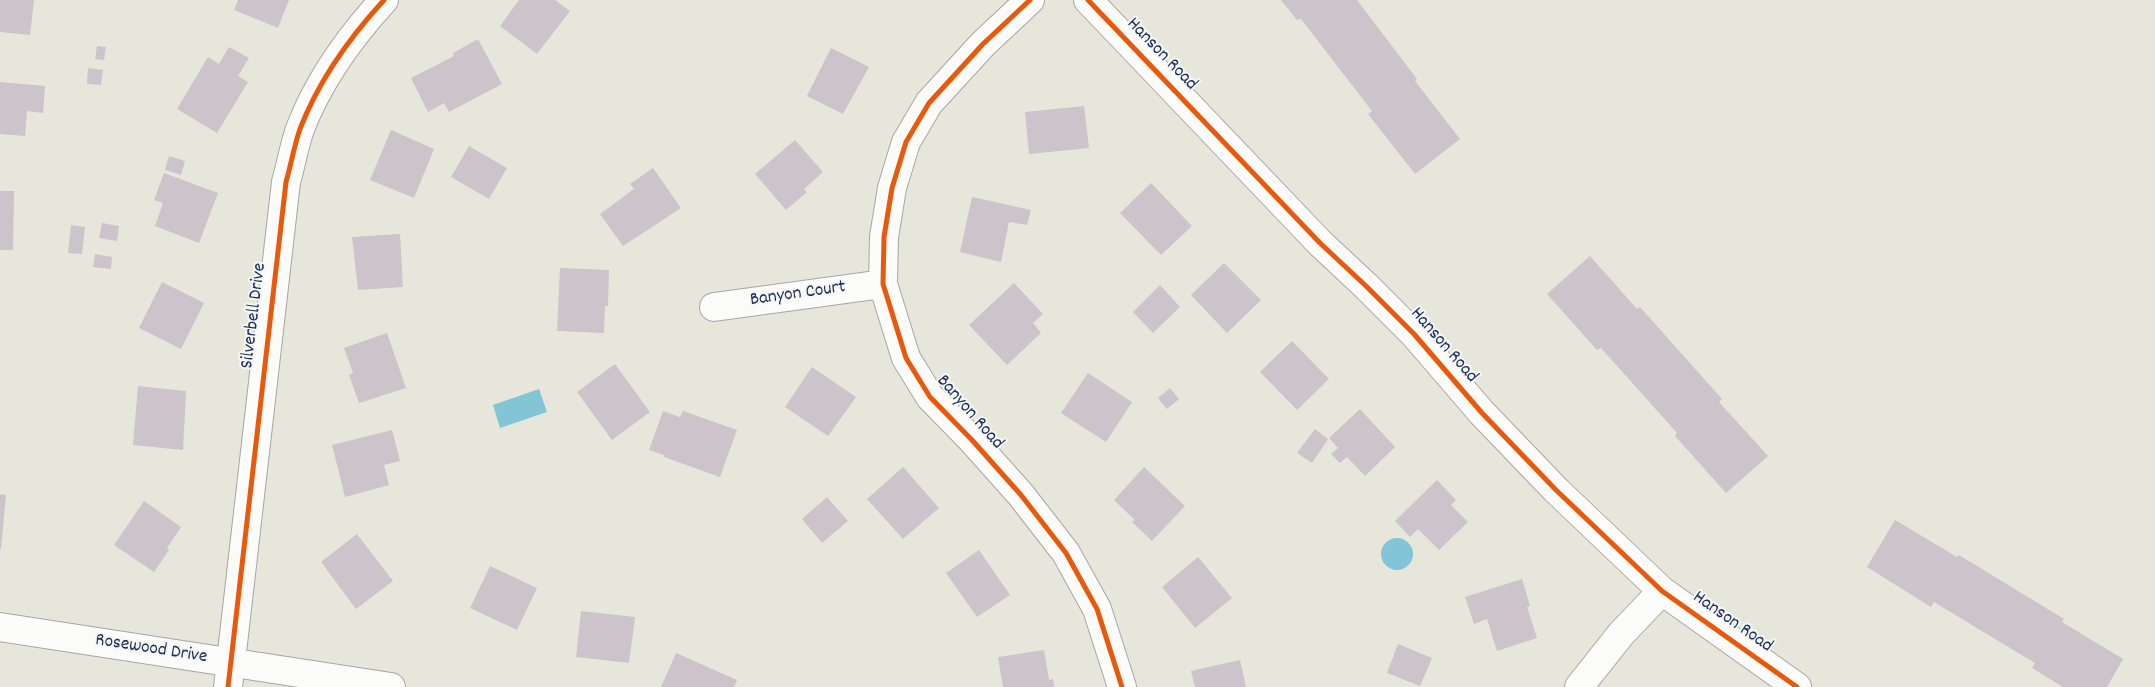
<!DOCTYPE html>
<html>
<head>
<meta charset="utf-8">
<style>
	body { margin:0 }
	canvas { display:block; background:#e7e6da }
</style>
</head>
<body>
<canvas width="2155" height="687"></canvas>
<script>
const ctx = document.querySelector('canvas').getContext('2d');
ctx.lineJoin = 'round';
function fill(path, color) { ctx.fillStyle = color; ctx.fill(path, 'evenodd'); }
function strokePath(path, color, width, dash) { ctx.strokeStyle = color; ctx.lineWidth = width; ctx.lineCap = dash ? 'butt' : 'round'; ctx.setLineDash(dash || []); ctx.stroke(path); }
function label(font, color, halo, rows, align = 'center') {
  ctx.font = font + ' Dekko,sans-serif'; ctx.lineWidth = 4; ctx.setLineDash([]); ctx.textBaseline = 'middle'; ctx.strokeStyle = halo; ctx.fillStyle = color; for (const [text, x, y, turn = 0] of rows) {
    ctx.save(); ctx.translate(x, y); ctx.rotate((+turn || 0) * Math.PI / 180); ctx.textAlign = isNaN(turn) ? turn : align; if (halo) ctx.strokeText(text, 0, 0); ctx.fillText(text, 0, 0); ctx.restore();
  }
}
const water = new Path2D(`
	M 539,389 L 547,412 L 500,428 L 493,405 Z
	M1381 554a16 16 0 1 1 32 0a16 16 0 1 1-32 0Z`);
const building = new Path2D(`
	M 0,0 L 34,0 L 30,35 L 0,32 Z
	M 238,0 L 289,0 L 278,28 L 234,10 Z
	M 519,0 L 555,0 L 570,11 L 537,54 L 500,26 Z
	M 1281,0 L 1357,0 L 1417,79 L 1415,81 L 1460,139 L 1415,174 L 1368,114 L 1372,111 L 1301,19 L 1297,20 Z
	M 478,39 L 502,84 L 449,112 L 444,103 L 428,112 L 411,78 L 454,56 L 453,53 Z
	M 97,46 L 106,47 L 104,60 L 95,59 Z
	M 229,47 L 249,58 L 238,76 L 248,82 L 217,133 L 177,109 L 208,57 L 219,64 Z
	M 831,48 L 869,67 L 843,114 L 807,96 Z
	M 88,68 L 103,70 L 101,85 L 87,84 Z
	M 0,82 L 45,86 L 43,113 L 27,111 L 25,136 L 0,134 Z
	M 1084,106 L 1089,148 L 1029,154 L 1025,112 Z
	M 391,130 L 434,149 L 414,198 L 370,180 Z
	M 795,140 L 823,172 L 804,189 L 807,192 L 786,210 L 755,174 Z
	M 469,146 L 507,168 L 489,199 L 451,177 Z
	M 169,156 L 185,161 L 181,175 L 165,170 Z
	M 653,168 L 681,208 L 623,246 L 600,214 L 634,189 L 630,184 Z
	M 164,173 L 218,193 L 199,243 L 155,226 L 163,203 L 154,200 Z
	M 1151,183 L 1192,226 L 1161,255 L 1120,213 Z
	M 0,191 L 14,191 L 13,250 L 0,250 Z
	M 972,197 L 1031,210 L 1027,225 L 1009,222 L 1001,262 L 960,252 Z
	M 102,223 L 119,226 L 117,241 L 99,238 Z
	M 71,225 L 85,227 L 82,254 L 68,253 Z
	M 400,234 L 403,287 L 358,290 L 352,237 Z
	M 95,254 L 112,257 L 111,269 L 93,267 Z
	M 1590,256 L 1637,309 L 1640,307 L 1722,399 L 1719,402 L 1768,456 L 1726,493 L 1675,436 L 1677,433 L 1601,348 L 1597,350 L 1547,294 Z
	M 1224,263 L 1261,300 L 1227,333 L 1191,295 Z
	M 560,268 L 609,270 L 608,306 L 605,306 L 604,333 L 557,331 Z
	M 162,282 L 204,303 L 181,349 L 139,328 Z
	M 1014,283 L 1043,314 L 1033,323 L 1041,333 L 1007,365 L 969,325 Z
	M 1160,285 L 1180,307 L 1153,333 L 1133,312 Z
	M 387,333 L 406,388 L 359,403 L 349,375 L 353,373 L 344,348 Z
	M 1292,341 L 1329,379 L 1297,410 L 1260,372 Z
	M 615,364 L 650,412 L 612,440 L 577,392 Z
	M 812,367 L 856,397 L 828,436 L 785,407 Z
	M 1088,373 L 1132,402 L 1106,442 L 1061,413 Z
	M 138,386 L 186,391 L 183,450 L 133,445 Z
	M 1170,388 L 1179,399 L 1167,409 L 1158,398 Z
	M 1360,409 L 1395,447 L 1365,476 L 1347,457 L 1340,463 L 1331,454 L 1338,448 L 1329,438 Z
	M 663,411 L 680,417 L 683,411 L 737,430 L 720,477 L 664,457 L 664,455 L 649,450 Z
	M 1315,429 L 1328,439 L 1312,463 L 1297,453 Z
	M 392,430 L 400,461 L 384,465 L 389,485 L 345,497 L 332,445 Z
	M 903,467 L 939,508 L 903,539 L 867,499 Z
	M 1144,467 L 1185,506 L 1152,541 L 1132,522 L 1135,520 L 1114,500 Z
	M 1437,480 L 1456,500 L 1451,505 L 1468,522 L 1439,550 L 1418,529 L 1410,537 L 1395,521 Z
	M 0,494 L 6,495 L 1,549 L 0,549 Z
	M 827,497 L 848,521 L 822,543 L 802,519 Z
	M 144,501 L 181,527 L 167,548 L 169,550 L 154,572 L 114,545 Z
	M 1895,520 L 1957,557 L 1959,555 L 2064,619 L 2062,622 L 2123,659 L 2107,687 L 2063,687 L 2032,668 L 2035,663 L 1957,616 L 1934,602 L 1931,607 L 1867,567 Z
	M 357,534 L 393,581 L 356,609 L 321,562 Z
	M 979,550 L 1010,595 L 977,617 L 946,573 Z
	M 1198,557 L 1232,598 L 1195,628 L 1162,587 Z
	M 490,566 L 537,588 L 517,630 L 470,608 Z
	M 1522,579 L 1530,606 L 1527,607 L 1537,638 L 1497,651 L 1487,619 L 1474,624 L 1465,597 Z
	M 581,611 L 635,617 L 629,663 L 576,657 Z
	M 1398,644 L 1432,658 L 1420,686 L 1387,673 Z
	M 1044,650 L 1049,680 L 1053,679 L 1054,687 L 1003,687 L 998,657 Z
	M 676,653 L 737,680 L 734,687 L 661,687 Z
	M 1240,660 L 1246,687 L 1195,687 L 1191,671 Z`);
const minor = new Path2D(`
	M 1030,0 L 983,44 L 929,103 L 906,142 L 892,188 L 884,237 L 883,284 L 906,358 L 930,397 L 972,440 L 1021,495 L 1066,553 L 1097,609 L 1122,687
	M 1088,0 L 1320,243 L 1366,286 L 1414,334 L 1482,413 L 1556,490 L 1662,591 L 1797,687
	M 714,307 L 883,284
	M 0,627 L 391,687
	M 228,687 L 286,182 C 291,165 294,146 300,129 C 318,82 350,37 384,0
	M 1579,687 L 1621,634 L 1662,591`);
const cycleway = new Path2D(`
	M 1030,0 L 983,44 L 929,103 L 906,142 L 892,188 L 884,237 L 883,284 L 906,358 L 930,397 L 972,440 L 1021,495 L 1066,553 L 1097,609 L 1122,687
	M 1088,0 L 1320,243 L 1366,286 L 1414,334 L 1482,413 L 1556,490 L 1662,591 L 1797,687
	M 228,687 L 286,182 C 291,165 294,146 300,129 C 318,82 350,37 384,0`);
const streetNames = [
	["Hanson Road",1161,55,46],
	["Banyon Court",798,295,-8],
	["Silverbell Drive",255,316,-83],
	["Hanson Road",1443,346,49],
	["Banyon Road",969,413,49],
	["Hanson Road",1732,623,35],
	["Rosewood Drive",151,650,9]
];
fill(water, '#82c5d6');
fill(building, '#cdc3ca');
strokePath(minor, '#a5a7a6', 30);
strokePath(minor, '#fbfbf9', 28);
strokePath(cycleway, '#e8590c', 5);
label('19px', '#1b2f5e', '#f6f6f2', streetNames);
</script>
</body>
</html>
